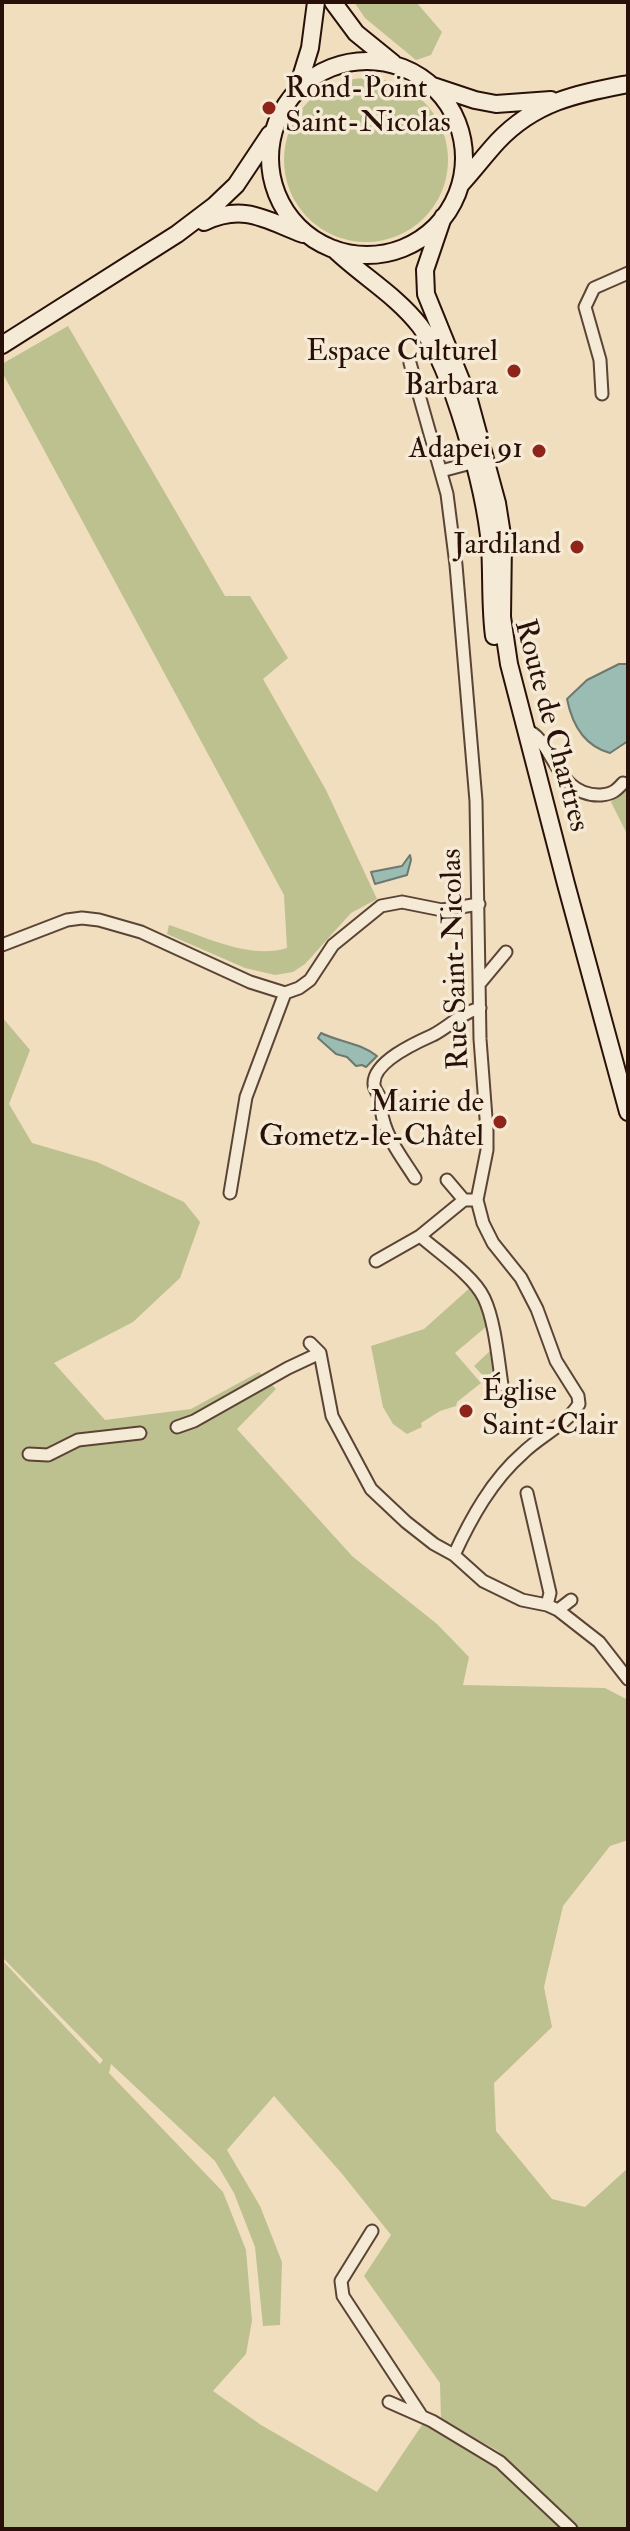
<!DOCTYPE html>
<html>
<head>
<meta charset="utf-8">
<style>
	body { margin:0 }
	#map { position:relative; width:630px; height:2531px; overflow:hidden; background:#f0debf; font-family:"IM FELL Double Pica",serif }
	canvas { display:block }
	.frame { position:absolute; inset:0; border:4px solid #291109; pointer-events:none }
</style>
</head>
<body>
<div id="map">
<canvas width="630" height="2531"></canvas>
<div class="frame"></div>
</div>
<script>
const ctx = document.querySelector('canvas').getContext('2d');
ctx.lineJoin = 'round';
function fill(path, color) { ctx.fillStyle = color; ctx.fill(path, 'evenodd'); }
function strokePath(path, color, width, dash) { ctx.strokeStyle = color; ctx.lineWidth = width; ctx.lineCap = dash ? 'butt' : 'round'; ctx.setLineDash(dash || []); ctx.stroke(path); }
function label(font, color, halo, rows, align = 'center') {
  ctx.font = font + ' "IM FELL Double Pica",serif'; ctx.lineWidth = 7; ctx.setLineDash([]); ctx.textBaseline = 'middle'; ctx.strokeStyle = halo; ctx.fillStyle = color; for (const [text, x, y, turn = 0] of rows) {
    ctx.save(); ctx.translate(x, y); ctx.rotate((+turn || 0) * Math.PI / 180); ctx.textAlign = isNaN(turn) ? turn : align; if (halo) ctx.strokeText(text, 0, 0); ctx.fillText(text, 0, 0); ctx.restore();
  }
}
const green = new Path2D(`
	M 354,2 L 416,2 L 442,32 L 431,55 L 416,60 L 365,18 Z
	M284 160a82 82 0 1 1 164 0a82 82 0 1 1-164 0Z
	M 68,326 L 225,596 L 250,596 L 288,658 L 263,679 L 326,790 L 377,899 L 351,913 L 305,964 L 293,972 L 275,975 L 245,968 L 167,934 L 169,925 C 204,936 250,960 287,948 L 284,895 L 2,372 L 2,364 Z
	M 628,780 L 628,836 L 611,802 Z
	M 2,1017 L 30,1050 L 9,1104 L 32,1143 L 97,1162 L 184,1202 L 200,1222 L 180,1278 L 133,1322 L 54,1363 L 105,1420 L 191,1409 L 259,1372 L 276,1389 L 237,1429 L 352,1556 L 437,1624 L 469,1657 L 463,1685 L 605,1688 L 628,1700 L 628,1840 L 610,1846 L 563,1906 L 544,1987 L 552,2027 L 494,2083 L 496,2131 L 552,2199 L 585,2207 L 628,2168 L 628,2529 L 577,2529 L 498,2451 L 441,2419 L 440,2383 L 364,2276 L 391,2235 L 343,2175 L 274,2096 L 227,2150 L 260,2206 L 282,2262 L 280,2325 L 263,2326 L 255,2247 L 234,2193 L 215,2161 L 111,2064 L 109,2073 L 223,2192 L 246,2250 L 252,2321 L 246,2354 L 213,2391 L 261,2425 L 377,2492 L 424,2422 L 485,2458 L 563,2529 L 2,2529 L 2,1960 L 100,2064 L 103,2060 L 2,1957 Z
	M 472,1286 L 483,1306 L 487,1326 L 455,1353 L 481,1383 L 457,1402 L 456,1406 L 440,1411 L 421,1423 L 422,1427 L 407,1434 L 393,1424 L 383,1407 L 371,1346 L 424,1329 Z
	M 490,1351 L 495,1356 L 497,1371 L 487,1380 L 474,1366 Z`);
const water = new Path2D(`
	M 619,664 L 628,664 L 628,741 L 610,753 C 584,746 572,724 567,699 L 587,680 Z
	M 410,855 L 411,860 L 407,875 L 375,884 L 371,872 L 402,866 Z
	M 321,1033 C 339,1042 361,1043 377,1056 L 366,1067 L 362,1065 L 356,1066 L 347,1057 L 336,1054 L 318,1038 Z`);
const street = new Path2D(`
	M 410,363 L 447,494 L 456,565 L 476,801 L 480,1039 L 487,1131 L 487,1150 L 477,1200 L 483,1223 L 493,1243 L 521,1278 L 537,1309 L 556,1361 L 578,1396 L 579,1404 C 566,1425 540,1436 523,1453 C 492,1480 471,1518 454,1555
	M 602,394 L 600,360 L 585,307 L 594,288 L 628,273
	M 441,471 L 479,461
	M 526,730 C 554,739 555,797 601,795 C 612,794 616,791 623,783
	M 2,945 L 67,920 L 82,918 L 99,920 L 141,932 L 250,982 L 285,993 L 299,988 L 310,980 L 333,945 L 381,906 L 402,902 L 442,910 L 479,904
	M 481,982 L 506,952
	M 415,1178 C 403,1159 388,1140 383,1119 C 381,1113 382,1106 381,1100 C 379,1094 374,1090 374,1084 C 373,1062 415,1043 433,1035 C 450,1026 461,1013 480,1008
	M 447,1180 L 464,1200
	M 230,1193 L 246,1097 L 285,993
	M 420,1236 C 439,1253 473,1275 484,1298 C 495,1321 498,1359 502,1385
	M 376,1261 L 420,1236 L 464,1200 L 477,1200
	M 310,1343 L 320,1353 L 332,1416 L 371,1489 L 406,1522 L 434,1544 L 454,1555 L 483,1581 L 522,1600 L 547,1605 L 558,1610 L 599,1642 L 628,1679
	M 177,1427 L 194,1421 L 288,1368 L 320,1353
	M 29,1454 L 48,1455 L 78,1440 L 140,1433
	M 527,1493 L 550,1593 L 547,1605
	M 558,1610 L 571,1600
	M 372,2231 L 341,2281 L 343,2296 L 421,2415
	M 389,2402 L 432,2421 L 500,2462 L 571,2529`);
const secondary = new Path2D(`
	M 333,2 L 356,33 L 393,63
	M270 158a97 97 0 1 1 194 0a97 97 0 1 1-194 0Z
	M 433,86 L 475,100 L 496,104 L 551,100
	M 297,90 L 310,48 L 316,2
	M 461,184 C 473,171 485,155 498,141 C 536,101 577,94 628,84
	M 443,217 L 425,270 L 426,294 L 469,400 L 497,503 L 503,541 L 502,617 L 509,664 L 566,884 L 628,1112
	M 204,222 C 244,203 266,220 303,234
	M 334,249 C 362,276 396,295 420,326 C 453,369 485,490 490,545 C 492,575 490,605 494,636
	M 2,345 L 177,234 L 214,206 L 236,185 L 270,134`);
const markers = [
	[269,108,8,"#8f2418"],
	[514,371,8,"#8f2418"],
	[539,451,8,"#8f2418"],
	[577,547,8,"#8f2418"],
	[500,1122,8,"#8f2418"],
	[466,1411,8,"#8f2418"]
];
const poiNames = [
	["Rond-Point",285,91,"left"],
	["Saint-Nicolas",285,125,"left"],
	["Espace Culturel",498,354],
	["Barbara",498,388],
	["Adapei 91",523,451],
	["Jardiland",561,547],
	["Mairie de",484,1105],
	["Gometz-le-Châtel",484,1139],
	["Église",482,1394,"left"],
	["Saint-Clair",482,1428,"left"]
];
const streetNames = [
	["Route de Chartres",550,726,75],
	["Rue Saint-Nicolas",457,959,-92]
];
fill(green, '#bdc08f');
fill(water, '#9abcb3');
strokePath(water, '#6d786f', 2);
strokePath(street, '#5b4436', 15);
strokePath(secondary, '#291109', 20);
strokePath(street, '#f5ead5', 11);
strokePath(secondary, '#f5ead5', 16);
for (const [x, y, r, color] of markers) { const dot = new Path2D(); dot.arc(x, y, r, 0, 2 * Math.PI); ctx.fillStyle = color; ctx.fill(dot); strokePath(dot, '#f5ead5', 3); }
label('30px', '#291109', '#f5ead5', poiNames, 'right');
label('30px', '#291109', '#f5ead5', streetNames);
</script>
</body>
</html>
